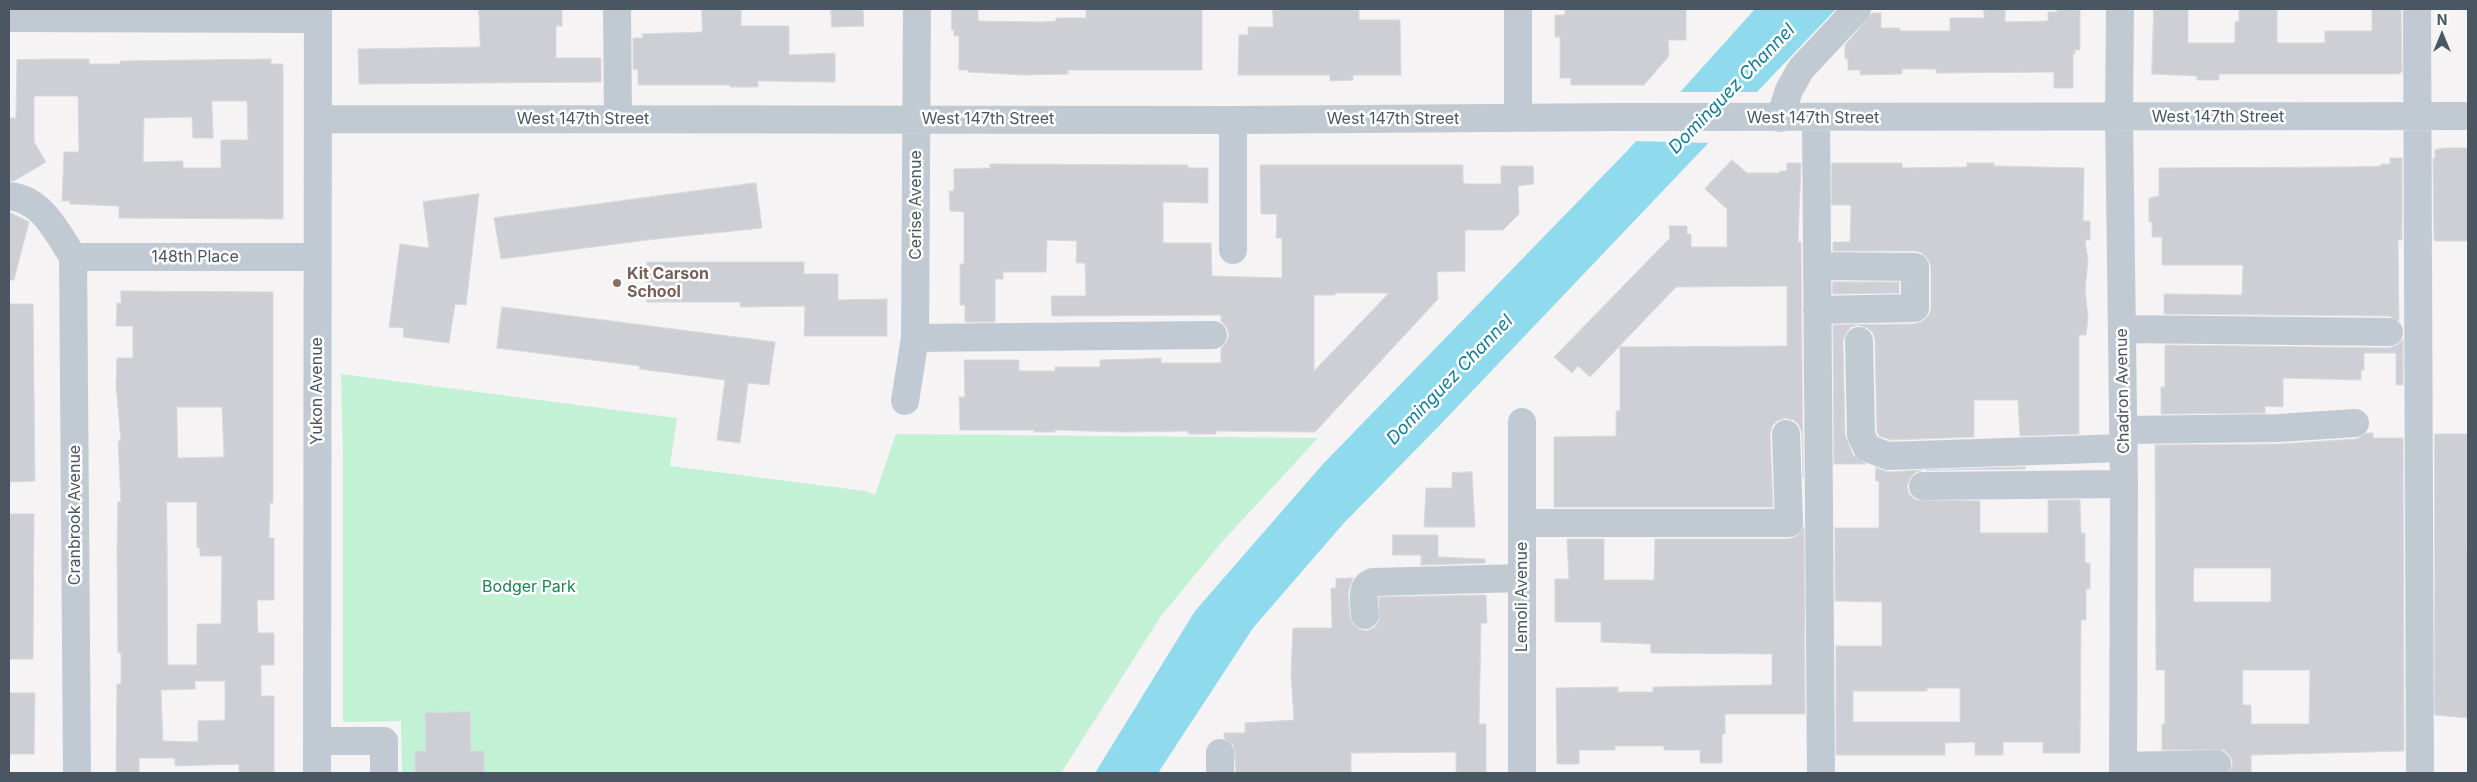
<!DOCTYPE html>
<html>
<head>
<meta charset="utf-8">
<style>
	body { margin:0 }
	#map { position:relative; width:2477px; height:782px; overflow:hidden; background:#f5f3f3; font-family:Inter,sans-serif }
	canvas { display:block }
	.frame { position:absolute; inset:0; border:10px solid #4a5661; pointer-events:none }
	.north { position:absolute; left:2417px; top:10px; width:50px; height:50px; -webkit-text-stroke:4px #fff; paint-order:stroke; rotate:0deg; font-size:14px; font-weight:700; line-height:20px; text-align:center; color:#4a5661 }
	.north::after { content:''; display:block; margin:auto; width:18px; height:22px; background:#4a5661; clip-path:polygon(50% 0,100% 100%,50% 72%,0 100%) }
</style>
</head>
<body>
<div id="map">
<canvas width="2477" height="782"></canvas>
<div class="frame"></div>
<div class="north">N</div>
</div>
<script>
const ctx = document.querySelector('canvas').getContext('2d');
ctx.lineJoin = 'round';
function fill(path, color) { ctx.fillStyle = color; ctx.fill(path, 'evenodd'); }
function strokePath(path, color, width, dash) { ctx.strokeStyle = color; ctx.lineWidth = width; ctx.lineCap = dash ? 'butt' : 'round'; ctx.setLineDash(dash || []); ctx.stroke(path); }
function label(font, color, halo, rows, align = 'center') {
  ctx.font = font + ' Inter,sans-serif'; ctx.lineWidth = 5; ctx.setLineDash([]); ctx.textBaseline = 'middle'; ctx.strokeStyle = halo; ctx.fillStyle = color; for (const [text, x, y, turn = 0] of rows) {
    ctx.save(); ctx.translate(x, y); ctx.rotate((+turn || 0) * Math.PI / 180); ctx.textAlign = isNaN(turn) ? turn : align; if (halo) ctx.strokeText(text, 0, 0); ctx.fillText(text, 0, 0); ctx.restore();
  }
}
const green = new Path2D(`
	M 341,374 L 677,418 L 670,466 L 865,491 L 875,495 L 896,434 L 1318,438 L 1221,543 L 1161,616 L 1061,773 L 402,773 L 401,721 L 343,722 L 343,458 Z`);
const water = new Path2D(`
	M 1755,9 L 1836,9 L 1438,427 L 1343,524 L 1253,628 L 1158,773 L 1095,773 L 1195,611 L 1323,464 L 1628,150 Z`);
const pier = new Path2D(`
	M 1677,92 L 1760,92 L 1712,143 L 1633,141 Z`);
const building = new Path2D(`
	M 479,9 L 562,9 L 562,26 L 556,26 L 556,58 L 601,58 L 601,82 L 359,84 L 358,49 L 480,47 Z
	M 702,9 L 741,9 L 741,26 L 789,26 L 789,55 L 835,53 L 835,82 L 758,81 L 758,87 L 730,87 L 730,85 L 638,85 L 638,70 L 633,69 L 633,38 L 643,38 L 642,34 L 702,32 Z
	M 831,9 L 863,9 L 864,26 L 832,27 Z
	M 952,9 L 978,9 L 978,21 L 1042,22 L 1056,21 L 1056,18 L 1086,18 L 1086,9 L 1202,9 L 1202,70 L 1068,70 L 1068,74 L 1023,75 L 968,72 L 968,70 L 959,70 L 959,36 L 954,36 L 954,30 L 952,30 Z
	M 1273,9 L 1359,9 L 1359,20 L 1400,20 L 1401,75 L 1353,75 L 1353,80 L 1330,81 L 1330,75 L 1238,75 L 1239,35 L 1248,35 L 1248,27 L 1273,27 Z
	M 1565,9 L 1686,9 L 1686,40 L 1668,40 L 1669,56 L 1644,85 L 1571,85 L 1571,78 L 1560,78 L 1560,37 L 1555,37 L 1555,15 L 1565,15 Z
	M 1984,9 L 2005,9 L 2005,22 L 2048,21 L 2048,12 L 2057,12 L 2057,9 L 2080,9 L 2080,50 L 2075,50 L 2075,54 L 2073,54 L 2073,88 L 2054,88 L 2054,72 L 1936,73 L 1936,69 L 1902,69 L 1902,74 L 1860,75 L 1860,70 L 1848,70 L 1848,59 L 1845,59 L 1845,45 L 1872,13 L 1881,13 L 1881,28 L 1900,28 L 1900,31 L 1950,31 L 1950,18 L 1984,18 Z
	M 2154,9 L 2188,9 L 2188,43 L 2235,43 L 2235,22 L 2239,21 L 2239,9 L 2277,9 L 2277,43 L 2325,43 L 2325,31 L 2372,31 L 2372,9 L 2401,9 L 2402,72 L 2398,74 L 2219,74 L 2219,80 L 2197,80 L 2197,76 L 2152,74 Z
	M 53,59 L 89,59 L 89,64 L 120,64 L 120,61 L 271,59 L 271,64 L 283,64 L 283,219 L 119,218 L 119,206 L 70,204 L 70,201 L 62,201 L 64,152 L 79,152 L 78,96 L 34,96 L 34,142 L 46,162 L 14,181 L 9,181 L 9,118 L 16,118 L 17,60 ZM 212,101 L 247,101 L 248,140 L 221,140 L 221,168 L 183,168 L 183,161 L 143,162 L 144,118 L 192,117 L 193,138 L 213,138 Z
	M 2444,148 L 2468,148 L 2468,241 L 2435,241 L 2434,239 L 2433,158 L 2435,158 L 2435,150 Z
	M 2390,158 L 2402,158 L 2402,240 L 2398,240 L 2399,321 L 2389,316 L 2164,314 L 2164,294 L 2242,295 L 2243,265 L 2162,265 L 2162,237 L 2152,237 L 2152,222 L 2149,222 L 2149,198 L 2159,196 L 2159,168 L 2350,167 L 2381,166 L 2381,164 L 2390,164 Z
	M 1732,160 L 1747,173 L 1780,173 L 1780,171 L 1787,171 L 1787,163 L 1801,163 L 1798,242 L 1801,242 L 1803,478 L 1802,433 L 1799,425 L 1794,420 L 1785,418 L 1777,421 L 1772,426 L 1770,434 L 1773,507 L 1554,507 L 1554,437 L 1616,436 L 1616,411 L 1620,411 L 1620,347 L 1787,346 L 1787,286 L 1676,287 L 1590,377 L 1578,366 L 1572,373 L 1554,357 L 1670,238 L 1669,226 L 1687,226 L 1687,234 L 1691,234 L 1691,247 L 1727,247 L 1727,209 L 1705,189 Z
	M 1832,163 L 1902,163 L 1902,168 L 1967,167 L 1967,163 L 1994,163 L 1994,166 L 2084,168 L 2083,221 L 2090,221 L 2090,240 L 2085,240 L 2088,261 L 2085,289 L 2088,318 L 2086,335 L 2079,335 L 2079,434 L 2020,436 L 2018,400 L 1974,400 L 1974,437 L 1891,440 L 1879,436 L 1877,431 L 1875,340 L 1873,333 L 1867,328 L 1858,325 L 1851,327 L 1846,333 L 1843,341 L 1845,435 L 1853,455 L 1866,464 L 1834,464 L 1833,325 L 1915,324 L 1923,321 L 1929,315 L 1931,308 L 1931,267 L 1928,259 L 1922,253 L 1916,251 L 1833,251 L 1833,242 L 1850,242 L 1851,205 L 1832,205 Z
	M 990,164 L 1178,165 L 1188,165 L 1188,168 L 1208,168 L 1208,203 L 1163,202 L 1163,243 L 1211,243 L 1212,276 L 1282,278 L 1282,238 L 1276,238 L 1277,214 L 1261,214 L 1260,165 L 1463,165 L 1463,182 L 1466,184 L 1501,184 L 1501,166 L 1533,166 L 1534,184 L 1518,186 L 1519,214 L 1503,230 L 1465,230 L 1465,271 L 1437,272 L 1438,299 L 1315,432 L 1216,431 L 1216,434 L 1188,434 L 1188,431 L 1122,432 L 1055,430 L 1055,432 L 1034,432 L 1034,430 L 960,430 L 959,397 L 965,397 L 964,360 L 1019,360 L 1019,371 L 1055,371 L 1055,367 L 1100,367 L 1100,360 L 1140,359 L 1161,358 L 1161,363 L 1221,363 L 1221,348 L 1226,343 L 1229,335 L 1227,328 L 1221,321 L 1221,315 L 1052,316 L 1051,296 L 1086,296 L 1085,263 L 1076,263 L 1077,241 L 1047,240 L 1046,272 L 1003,272 L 1003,279 L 995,279 L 995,322 L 965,322 L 965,305 L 960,305 L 960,264 L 964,264 L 964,212 L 950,211 L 949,191 L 954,191 L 954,169 L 990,168 ZM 1335,293 L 1389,293 L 1314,371 L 1314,295 L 1335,295 Z
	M 756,183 L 762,228 L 647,240 L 501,259 L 494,218 Z
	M 479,194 L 466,305 L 455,304 L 449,343 L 403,337 L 404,328 L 389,327 L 400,244 L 429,248 L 423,202 Z
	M 9,212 L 29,222 L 14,280 L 9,280 Z
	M 647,262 L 804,262 L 804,274 L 838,274 L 838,300 L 887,299 L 887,336 L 804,336 L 805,306 L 740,307 L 740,302 L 647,302 Z
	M 1833,282 L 1899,282 L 1899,293 L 1833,294 Z
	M 121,291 L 273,292 L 273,503 L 270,503 L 269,538 L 274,538 L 274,600 L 257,600 L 258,633 L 274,633 L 274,665 L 261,665 L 261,696 L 274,696 L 274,773 L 239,773 L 239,764 L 175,766 L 175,758 L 139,758 L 139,773 L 116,773 L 117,684 L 121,684 L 121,653 L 118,653 L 117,551 L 118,502 L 121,502 L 118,441 L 121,441 L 116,385 L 117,358 L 133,358 L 133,326 L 116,326 L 117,303 L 121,303 ZM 177,407 L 222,407 L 224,457 L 178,458 ZM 167,502 L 197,502 L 197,548 L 200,548 L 200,556 L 222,556 L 221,624 L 197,624 L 197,665 L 168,665 ZM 195,681 L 225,681 L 225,720 L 198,721 L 198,742 L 163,741 L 161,690 L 195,689 Z
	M 9,304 L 33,304 L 35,481 L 9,482 Z
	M 502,307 L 775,342 L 769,385 L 748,383 L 740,443 L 717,440 L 725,380 L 639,369 L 640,366 L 497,348 Z
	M 2403,339 L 2403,385 L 2396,385 L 2396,353 L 2364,353 L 2364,370 L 2361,370 L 2361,380 L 2283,378 L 2283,407 L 2265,406 L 2265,413 L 2161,414 L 2161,387 L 2165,387 L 2165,345 L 2389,348 L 2397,345 Z
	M 2367,433 L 2373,433 L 2373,438 L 2403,438 L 2404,751 L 2251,755 L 2251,773 L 2229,773 L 2233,763 L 2230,756 L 2224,750 L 2162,750 L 2162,724 L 2165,724 L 2165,670 L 2156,670 L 2155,445 L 2280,444 L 2356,439 ZM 2194,568 L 2271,568 L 2271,602 L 2194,602 ZM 2243,670 L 2310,670 L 2309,724 L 2251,724 L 2251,705 L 2243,705 Z
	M 2435,434 L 2467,434 L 2468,718 L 2435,715 Z
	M 2025,467 L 2025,469 L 1926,470 Z
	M 1876,468 L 1889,472 L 1922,470 L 1916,472 L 1910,478 L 1907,486 L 1909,494 L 1916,500 L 1980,501 L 1980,533 L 2048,533 L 2048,500 L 2080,500 L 2081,533 L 2085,533 L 2085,563 L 2090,563 L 2090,589 L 2086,589 L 2086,620 L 2081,620 L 2080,753 L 2043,753 L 2043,742 L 2003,742 L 2003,755 L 1975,755 L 1975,742 L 1945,743 L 1945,755 L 1836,755 L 1836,646 L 1882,646 L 1882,602 L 1835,601 L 1835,528 L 1879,528 L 1879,481 L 1876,481 ZM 1927,688 L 1960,688 L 1960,722 L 1853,722 L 1853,691 L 1927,691 Z
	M 1472,472 L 1475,527 L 1424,527 L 1426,488 L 1452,488 L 1452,473 Z
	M 9,514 L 34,514 L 33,659 L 9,659 Z
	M 1804,527 L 1805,714 L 1725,714 L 1725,734 L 1722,734 L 1722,763 L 1700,763 L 1700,750 L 1664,750 L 1664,746 L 1615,746 L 1615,750 L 1579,750 L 1579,764 L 1557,764 L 1556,688 L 1618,687 L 1618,692 L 1653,692 L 1653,687 L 1772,685 L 1772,654 L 1651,653 L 1651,644 L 1601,642 L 1601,622 L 1555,622 L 1555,579 L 1569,579 L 1567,539 L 1604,539 L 1604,580 L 1654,580 L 1655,539 L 1789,539 L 1797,536 Z
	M 1393,535 L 1438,535 L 1438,557 L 1485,559 L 1485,563 L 1421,565 L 1421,555 L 1393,555 Z
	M 1353,578 L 1348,593 L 1350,617 L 1353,624 L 1359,629 L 1366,631 L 1374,628 L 1379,621 L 1379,597 L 1486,595 L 1487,623 L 1481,623 L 1479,724 L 1486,724 L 1486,773 L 1456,773 L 1456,752 L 1351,753 L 1351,773 L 1236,773 L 1234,746 L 1224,738 L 1224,733 L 1245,733 L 1245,723 L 1294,720 L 1291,674 L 1293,628 L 1332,628 L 1331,588 L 1336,588 L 1336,579 Z
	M 9,693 L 35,693 L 34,754 L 9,754 Z
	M 470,712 L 471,751 L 484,751 L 484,773 L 415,773 L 415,751 L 426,751 L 425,713 Z`);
const minor = new Path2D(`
	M 617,9 L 618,119
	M 2120,9 L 2119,117 L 2124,484 L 2123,773
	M 2417,9 L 2420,773
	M 9,18 L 318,19
	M 1518,118 L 1518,9
	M 1780,118 L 1789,90 L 1801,69 L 1857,9
	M 1816,118 L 1821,773
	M 318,119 L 1233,120 L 1621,117 L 2468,116
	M 1233,120 L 1233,250
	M 9,196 C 42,199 57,232 73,257
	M 73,257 L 77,773
	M 73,257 L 317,257
	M 1817,266 L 1915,267 L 1915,308 L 1817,310
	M 2122,329 L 2389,332
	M 915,338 L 1213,335
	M 1859,341 L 1861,435 L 1867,448 L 1888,456 L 2123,448
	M 905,401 L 915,338 L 917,9
	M 1522,422 L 1522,773
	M 2123,430 L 2279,428 L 2355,423
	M 1923,486 L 2124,484
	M 1522,523 L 1789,523 L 1786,434
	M 1365,615 C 1364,603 1360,586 1373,582 L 1522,578
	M 317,741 L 384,741 L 384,773
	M 1220,753 L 1220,773
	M 2123,766 L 2217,764
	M 317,773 L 318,9`);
const markers = [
	[617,283,5,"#8d6e63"]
];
const streetNames = [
	["West 147th Street",2218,117],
	["West 147th Street",1813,118],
	["West 147th Street",583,119],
	["West 147th Street",988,119],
	["West 147th Street",1393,119],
	["Cerise Avenue",916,205,-90],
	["148th Place",195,257],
	["Yukon Avenue",317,391,-90],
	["Chadron Avenue",2123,391,-91],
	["Cranbrook Avenue",75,515,-90],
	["Lemoli Avenue",1522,597,-90]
];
const educationNames = [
	["Kit Carson",627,274],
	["School",627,292]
];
const parkNames = [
	["Bodger Park",529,587]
];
const waterNames = [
	["Dominguez Channel",1732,89,-46],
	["Dominguez Channel",1450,380,-46]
];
fill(green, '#c3f1d5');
fill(water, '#90daee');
fill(pier, '#f5f3f3');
fill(building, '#cdcfd5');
strokePath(building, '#d7d9de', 1);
strokePath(minor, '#c1cad2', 28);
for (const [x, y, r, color] of markers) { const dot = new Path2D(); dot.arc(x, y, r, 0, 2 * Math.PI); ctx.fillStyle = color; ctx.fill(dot); strokePath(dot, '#fff', 2); }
label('16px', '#4a5661', '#fff', streetNames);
label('bold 16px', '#785e54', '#fff', educationNames, 'left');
label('16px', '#17864f', '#fff', parkNames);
label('italic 18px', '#0c7c9b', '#fff', waterNames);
</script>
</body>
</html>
